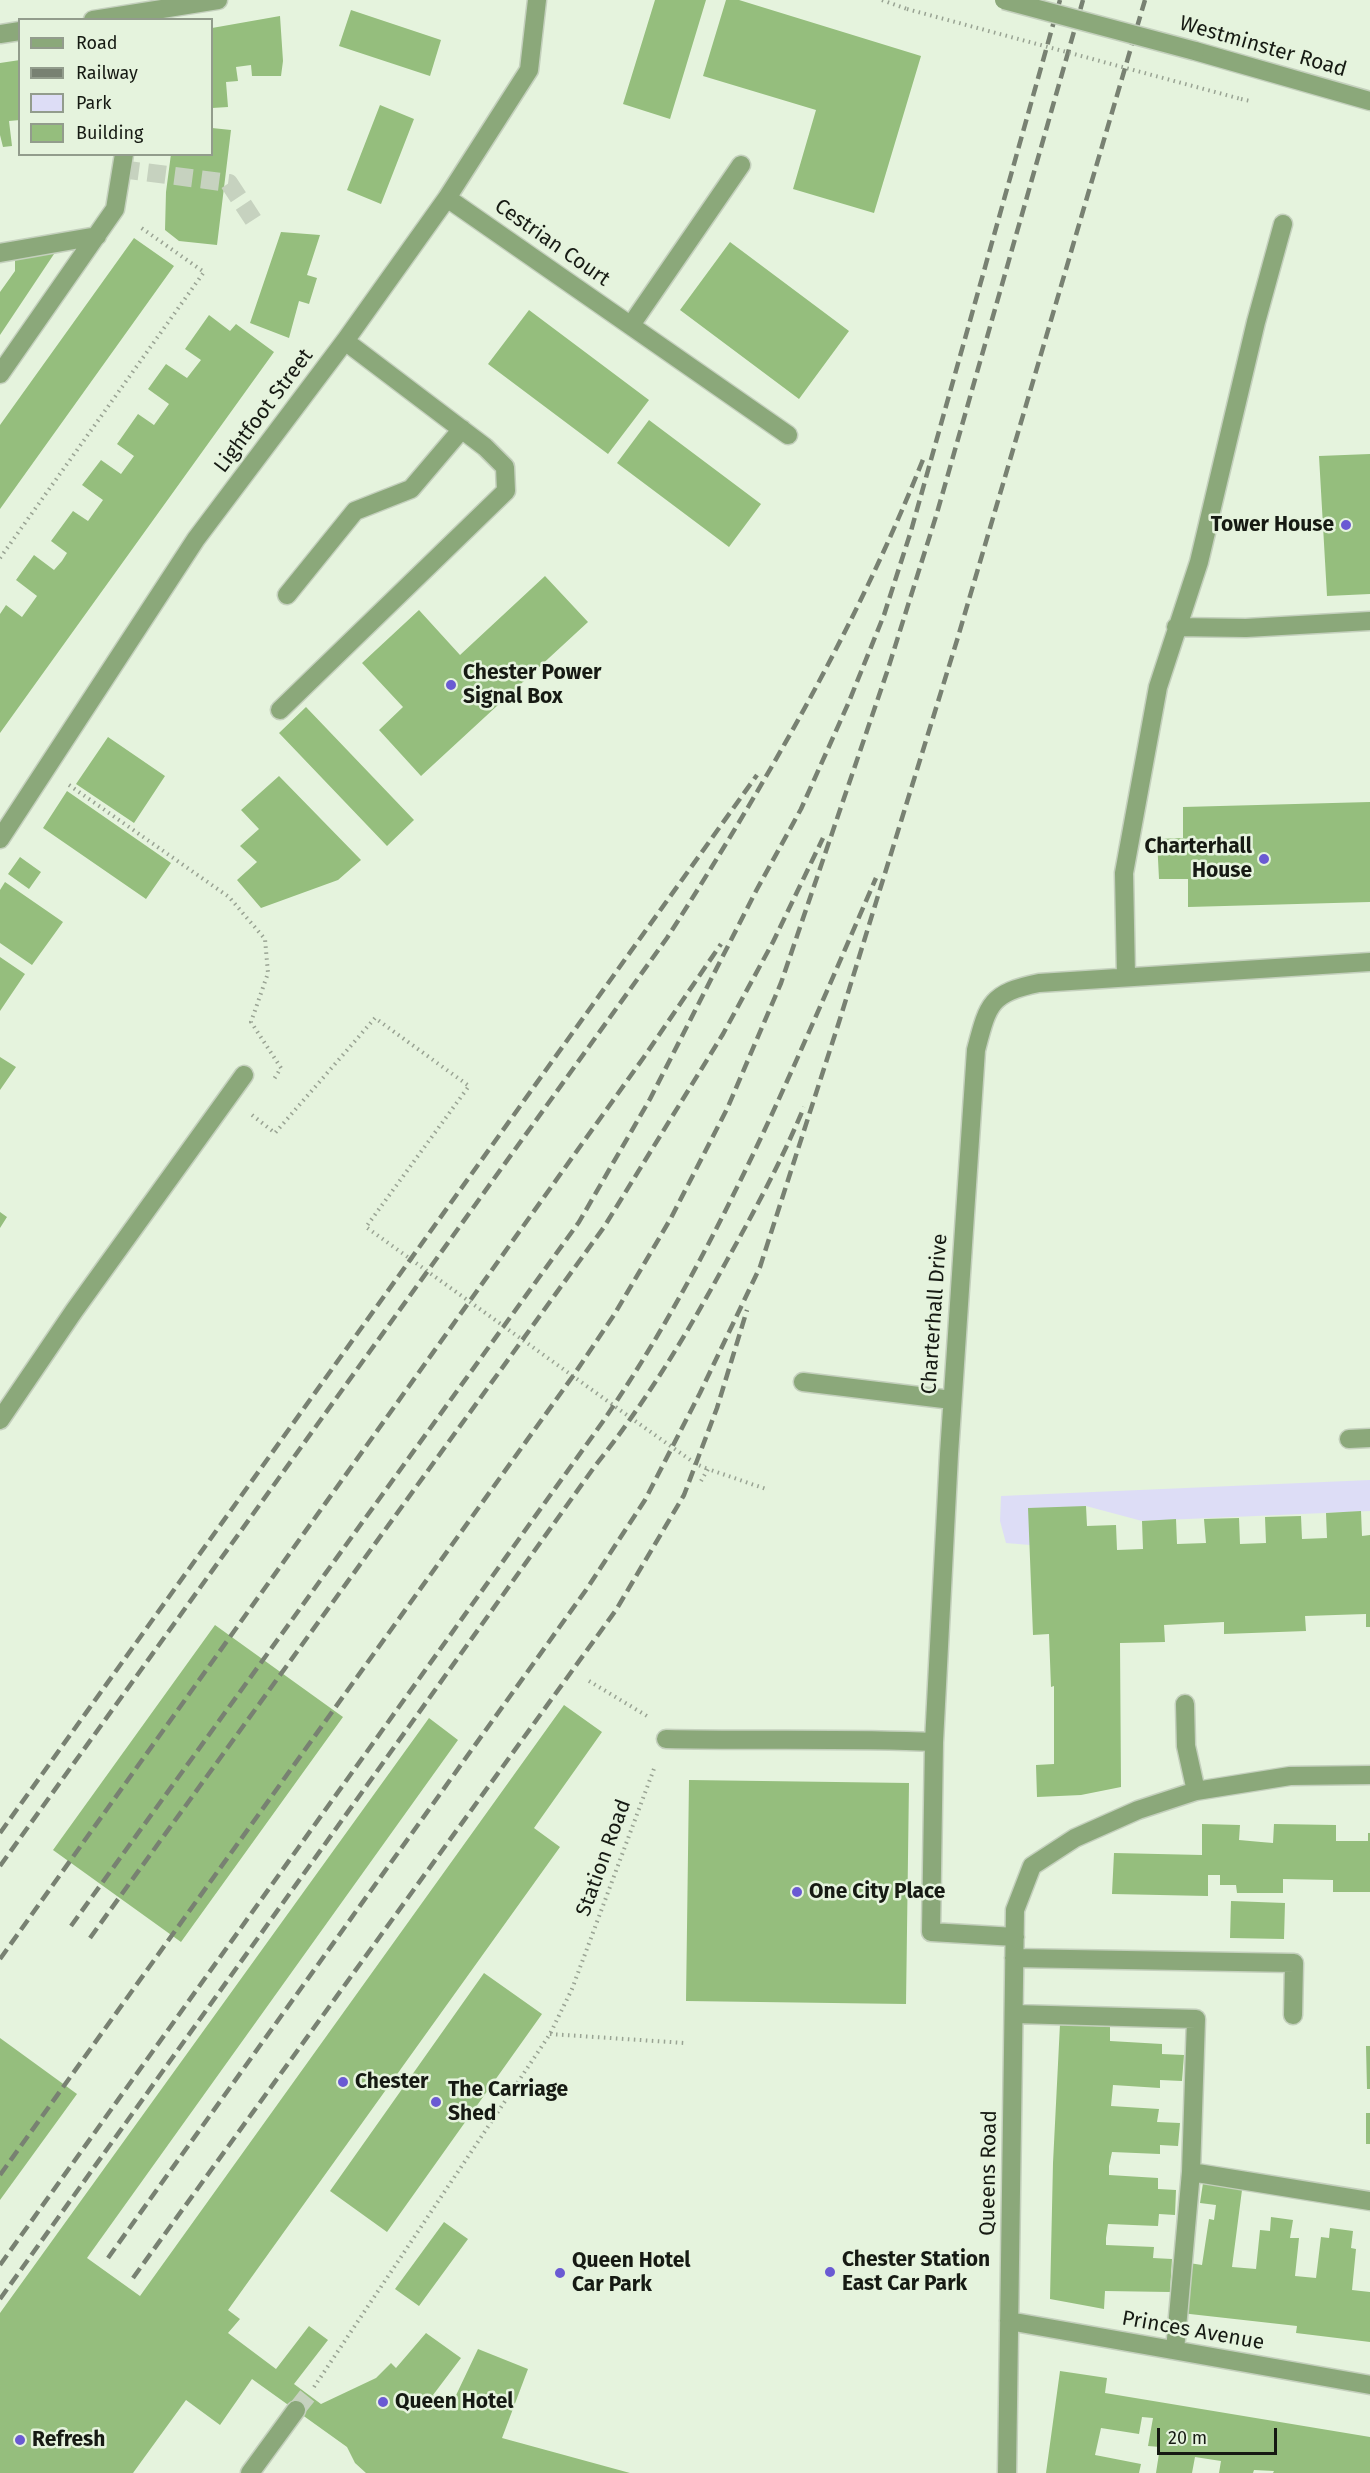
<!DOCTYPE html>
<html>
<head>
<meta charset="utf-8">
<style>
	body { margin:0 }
	#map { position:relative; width:1370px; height:2473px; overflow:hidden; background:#e5f3dd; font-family:"Fira Sans",sans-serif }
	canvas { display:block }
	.legend { position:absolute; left:18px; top:18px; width:195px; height:138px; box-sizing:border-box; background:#e5f3dd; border:2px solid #929c8c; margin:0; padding:8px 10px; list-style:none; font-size:18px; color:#161a13 }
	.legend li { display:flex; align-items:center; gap:12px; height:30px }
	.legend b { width:30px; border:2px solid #929c8c }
	.scale { position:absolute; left:1157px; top:2428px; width:120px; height:27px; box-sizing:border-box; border:3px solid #161a13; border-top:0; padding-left:8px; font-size:18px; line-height:21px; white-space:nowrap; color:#161a13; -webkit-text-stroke:4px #e5f3dd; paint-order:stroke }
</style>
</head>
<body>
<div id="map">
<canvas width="1370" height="2473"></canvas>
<ul class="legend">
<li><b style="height:8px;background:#8ba87a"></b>Road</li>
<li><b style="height:8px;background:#788172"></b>Railway</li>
<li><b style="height:16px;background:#ddddf6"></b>Park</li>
<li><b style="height:16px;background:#95be7d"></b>Building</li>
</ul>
<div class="scale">20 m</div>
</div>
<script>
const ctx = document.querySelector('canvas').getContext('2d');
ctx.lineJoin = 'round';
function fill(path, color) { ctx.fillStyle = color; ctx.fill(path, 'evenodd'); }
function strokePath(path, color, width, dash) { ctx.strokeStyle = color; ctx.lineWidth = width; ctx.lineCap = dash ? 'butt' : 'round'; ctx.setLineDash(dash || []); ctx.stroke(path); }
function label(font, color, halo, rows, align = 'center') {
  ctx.font = font + ' "Fira Sans",sans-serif'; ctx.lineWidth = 5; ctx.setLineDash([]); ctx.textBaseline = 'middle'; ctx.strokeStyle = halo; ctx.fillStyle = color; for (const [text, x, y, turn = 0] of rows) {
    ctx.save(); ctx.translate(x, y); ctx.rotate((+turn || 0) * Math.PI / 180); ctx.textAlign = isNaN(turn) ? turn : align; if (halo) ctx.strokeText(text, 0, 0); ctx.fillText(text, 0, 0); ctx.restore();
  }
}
const green = new Path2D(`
	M 1370,1480 L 1370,1511 L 1142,1521 L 1086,1506 L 1030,1545 L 1006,1543 L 1000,1521 L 1001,1496 Z`);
const building = new Path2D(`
	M 655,0 L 706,0 L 670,119 L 623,104 Z
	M 726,0 L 739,0 L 921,56 L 874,213 L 793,189 L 816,110 L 703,76 Z
	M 351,10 L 441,40 L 430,76 L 339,46 Z
	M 280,16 L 283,61 L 281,76 L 252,76 L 251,65 L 236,67 L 238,81 L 226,82 L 228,107 L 212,108 L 212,28 Z
	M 20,60 L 20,120 L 9,121 L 12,146 L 3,147 L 0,135 L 0,63 Z
	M 380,105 L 414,119 L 381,204 L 347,190 Z
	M 212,128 L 231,130 L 217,245 L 179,241 L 165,230 L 166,192 L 171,154 L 212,154 Z
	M 281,232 L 320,235 L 307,275 L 317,278 L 309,304 L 299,301 L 289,338 L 250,323 Z
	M 134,238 L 174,266 L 0,509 L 0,425 Z
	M 730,242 L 849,331 L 799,399 L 680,310 Z
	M 56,251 L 0,335 L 0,292 L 15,271 L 15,259 Z
	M 529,310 L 649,400 L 608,454 L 488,364 Z
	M 209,315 L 230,331 L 236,324 L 274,352 L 0,733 L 0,614 L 6,605 L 22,617 L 37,596 L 16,580 L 34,555 L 54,570 L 62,561 L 67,553 L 51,541 L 73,511 L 88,521 L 103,500 L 82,485 L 101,460 L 121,474 L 134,456 L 117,444 L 138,414 L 154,425 L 169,404 L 148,389 L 166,364 L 187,378 L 201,360 L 185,349 Z
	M 649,420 L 761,504 L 729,547 L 617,463 Z
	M 1370,454 L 1370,594 L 1327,596 L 1319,456 Z
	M 545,576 L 588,622 L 421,776 L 379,730 L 403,707 L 362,663 L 419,610 L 460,655 Z
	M 306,707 L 414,820 L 387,846 L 279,733 Z
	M 108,737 L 165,776 L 134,823 L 76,784 Z
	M 279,776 L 361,860 L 338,880 L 261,908 L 237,880 L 257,862 L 240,846 L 259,829 L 241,810 Z
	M 67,791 L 171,863 L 146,899 L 43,828 Z
	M 1370,802 L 1370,902 L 1188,907 L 1188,879 L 1159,879 L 1157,839 L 1183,838 L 1183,807 Z
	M 20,857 L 41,872 L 29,889 L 8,874 Z
	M 5,882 L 63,922 L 32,965 L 0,943 L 0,890 Z
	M 0,957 L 25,974 L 0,1011 Z
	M 0,1057 L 16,1067 L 0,1090 Z
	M 0,1212 L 7,1217 L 0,1228 Z
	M 1086,1506 L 1087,1526 L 1116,1525 L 1117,1550 L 1143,1549 L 1142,1521 L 1176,1519 L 1177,1544 L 1206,1543 L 1204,1519 L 1239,1518 L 1240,1544 L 1266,1543 L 1265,1517 L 1301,1516 L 1302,1539 L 1327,1538 L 1326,1513 L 1361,1511 L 1362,1536 L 1370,1535 L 1370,1627 L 1366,1627 L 1366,1614 L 1305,1616 L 1306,1631 L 1224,1634 L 1224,1622 L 1164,1625 L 1165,1642 L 1120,1643 L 1121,1787 L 1081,1795 L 1037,1797 L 1036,1765 L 1054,1764 L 1054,1686 L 1051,1687 L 1049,1634 L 1033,1635 L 1028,1508 Z
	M 215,1625 L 343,1717 L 181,1942 L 53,1850 Z
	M 564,1705 L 602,1732 L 534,1828 L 560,1847 L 228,2310 L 240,2319 L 228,2333 L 276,2369 L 309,2326 L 328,2340 L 294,2384 L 321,2404 L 376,2378 L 391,2363 L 396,2368 L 426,2333 L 461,2358 L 433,2395 L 449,2410 L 478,2349 L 528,2369 L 502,2438 L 630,2473 L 366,2473 L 355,2463 L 347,2447 L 252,2379 L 220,2425 L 186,2400 L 133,2473 L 0,2473 L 0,2313 L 429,1718 L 458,1740 L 87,2258 L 140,2296 Z
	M 689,1780 L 909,1783 L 906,2004 L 686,2001 Z
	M 1202,1824 L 1240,1825 L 1239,1840 L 1261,1842 L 1273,1843 L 1274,1824 L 1336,1825 L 1336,1841 L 1368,1841 L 1368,1833 L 1370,1833 L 1370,1892 L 1333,1892 L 1333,1880 L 1283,1879 L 1283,1893 L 1237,1893 L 1236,1885 L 1220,1885 L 1220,1875 L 1208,1875 L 1208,1896 L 1112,1894 L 1114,1853 L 1202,1855 Z
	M 1231,1901 L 1285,1903 L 1284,1939 L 1230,1938 Z
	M 484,1973 L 542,2014 L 387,2232 L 330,2191 Z
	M 1060,2024 L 1110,2027 L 1110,2041 L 1162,2044 L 1162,2054 L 1184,2055 L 1182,2081 L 1160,2080 L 1160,2088 L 1113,2085 L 1111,2106 L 1159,2109 L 1157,2122 L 1180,2123 L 1178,2146 L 1160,2145 L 1160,2154 L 1112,2152 L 1109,2166 L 1109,2175 L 1158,2178 L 1158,2189 L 1176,2190 L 1175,2215 L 1159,2214 L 1158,2226 L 1108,2224 L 1106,2238 L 1106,2245 L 1154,2247 L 1153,2258 L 1172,2259 L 1170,2292 L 1105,2291 L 1104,2309 L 1050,2299 L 1053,2163 Z
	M 0,2038 L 77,2094 L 0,2200 Z
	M 1366,2046 L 1370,2046 L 1370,2089 L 1367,2089 Z
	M 1366,2113 L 1370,2113 L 1370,2144 L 1366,2144 Z
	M 1203,2183 L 1242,2190 L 1232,2267 L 1256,2269 L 1260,2230 L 1270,2231 L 1271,2217 L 1293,2220 L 1290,2238 L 1299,2238 L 1295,2276 L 1316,2278 L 1321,2237 L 1329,2238 L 1330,2228 L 1353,2231 L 1351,2248 L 1356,2249 L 1352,2290 L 1370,2292 L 1370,2342 L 1296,2333 L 1297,2326 L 1181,2313 L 1189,2263 L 1202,2265 L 1209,2219 L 1214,2220 L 1216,2205 L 1200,2203 Z
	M 444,2222 L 468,2239 L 419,2306 L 395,2289 Z
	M 1060,2371 L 1107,2378 L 1105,2393 L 1370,2437 L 1370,2473 L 1273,2473 L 1274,2471 L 1254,2470 L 1253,2473 L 1219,2473 L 1221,2461 L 1195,2457 L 1192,2473 L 1156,2473 L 1160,2447 L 1148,2446 L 1153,2418 L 1142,2417 L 1139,2434 L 1101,2428 L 1095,2455 L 1141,2464 L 1139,2473 L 1046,2473 Z`);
const minorTunnel = new Path2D(`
	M 121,169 L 229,183 L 254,221
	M 296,2410 L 308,2395`);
const path = new Path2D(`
	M 882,0 L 907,9
	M 1241,99 L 1250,101
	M 0,558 L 204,272 L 140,227
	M 69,785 L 229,897 L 265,939 L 268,973 L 251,1022 L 281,1068 L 274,1079
	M 252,1115 L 275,1133 L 375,1018 L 469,1086 L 366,1227 L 638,1423 L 696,1464 L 708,1469
	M 701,1481 L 708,1469 L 766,1489
	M 589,1681 L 647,1716
	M 550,2034 L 685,2043
	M 314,2387 L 550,2034 L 572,1989 L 655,1766`);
const minor = new Path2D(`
	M 93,20 L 218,0
	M 0,34 L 20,31
	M 1195,51 L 1370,101
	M 447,198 L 788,435
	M 0,253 L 97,236
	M 631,325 L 741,165
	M 0,374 L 115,209 L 124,154
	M 287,595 L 355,511 L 411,489 L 462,429
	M 1176,627 L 1246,628 L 1370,621
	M 280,710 L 506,491 L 505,467 L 485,447 L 345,341
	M 0,839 L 196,539 L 345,341 L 447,198 L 529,70 L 537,0
	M 1126,977 L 1124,873 L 1158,687 L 1199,562 L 1256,322 L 1283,224
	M 803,1382 L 952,1400
	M 0,1420 L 74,1311 L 244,1075
	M 1349,1439 L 1370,1438
	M 1185,1704 L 1186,1746 L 1196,1791
	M 666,1739 C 756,1741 845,1738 934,1742
	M 1015,1937 L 931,1932 L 934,1742 L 949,1454 L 976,1050 C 988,1004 990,993 1039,983 L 1370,962
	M 1014,1958 L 1294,1963 L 1293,2015
	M 1014,2014 L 1196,2019 L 1191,2172 L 1175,2350
	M 1191,2172 L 1370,2201
	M 1009,2321 L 1370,2385
	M 250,2473 L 296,2410
	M 1007,2473 L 1015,1910 L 1032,1866 L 1075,1838 L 1138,1810 L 1196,1791 L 1290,1776 L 1370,1775`);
const rail = new Path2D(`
	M 0,1833 L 757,775
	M 0,1866 L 667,938 C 765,785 857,626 924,457
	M 71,1926 L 579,1222 L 650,1099 L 756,891 L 801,809 L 848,704 L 884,615 L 911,531 L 1060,0
	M 90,1938 L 604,1227 L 723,1034 L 773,942 L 823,838
	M 0,1959 L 644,1057 L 721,944
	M 0,2175 L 573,1376 L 614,1315 L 671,1218 L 727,1109 L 781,983 L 887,672 L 937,513 L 1083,0
	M 108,2258 L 586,1590 L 645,1500 L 700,1393 L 760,1267 L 839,1022 L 958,637 L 1145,0
	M 0,2265 L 604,1420 C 718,1252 795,1064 876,878
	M 133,2278 L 616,1610 L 684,1495 L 717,1408 L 747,1310
	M 0,2299 L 595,1466 C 646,1402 687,1334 726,1262 C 754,1212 782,1160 804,1107`);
const pathBridge = new Path2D(`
	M 907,9 L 1241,99`);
const minorBridge = new Path2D(`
	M 1004,0 L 1195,51`);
const markers = [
	[1346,525,6,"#6a5ad3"],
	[451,685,6,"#6a5ad3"],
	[1264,859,6,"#6a5ad3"],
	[797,1892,6,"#6a5ad3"],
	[343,2082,6,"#6a5ad3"],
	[436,2102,6,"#6a5ad3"],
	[830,2272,6,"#6a5ad3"],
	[560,2273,6,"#6a5ad3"],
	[383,2402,6,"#6a5ad3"],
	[20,2440,6,"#6a5ad3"]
];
const streetNames = [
	["Westminster Road",1263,47,16],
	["Cestrian Court",552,243,35],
	["Lightfoot Street",264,411,-53],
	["Charterhall Drive",935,1314,-86],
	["Station Road",604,1858,-70],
	["Queens Road",989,2173,-89],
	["Princes Avenue",1193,2331,10]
];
const poiNames = [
	["Tower House",1334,525,"right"],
	["Chester Power",463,673],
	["Signal Box",463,697],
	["Charterhall",1252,847,"right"],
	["House",1252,871,"right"],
	["One City Place",809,1892],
	["Chester",355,2082],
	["The Carriage",448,2090],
	["Shed",448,2114],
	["Chester Station",842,2260],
	["East Car Park",842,2284],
	["Queen Hotel",572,2261],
	["Car Park",572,2285],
	["Queen Hotel",395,2402],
	["Refresh",32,2440]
];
fill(green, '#ddddf6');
fill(building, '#95be7d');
strokePath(minorTunnel, '#c6d2bf', 18, [18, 9]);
strokePath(minor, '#c4d0bd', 21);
strokePath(path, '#99a393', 4, [1.5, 4.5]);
strokePath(minor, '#8ba87a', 18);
strokePath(rail, '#788172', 4.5, [12, 6]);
strokePath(minorBridge, '#c4d0bd', 21, []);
strokePath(pathBridge, '#99a393', 4, [1.5, 4.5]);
strokePath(minorBridge, '#8ba87a', 18);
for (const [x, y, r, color] of markers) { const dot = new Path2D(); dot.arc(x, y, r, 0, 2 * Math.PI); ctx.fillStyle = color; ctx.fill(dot); strokePath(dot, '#e5f3dd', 2); }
label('21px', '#161a13', '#e5f3dd', streetNames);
label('bold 21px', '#161a13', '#e5f3dd', poiNames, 'left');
</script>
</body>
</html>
